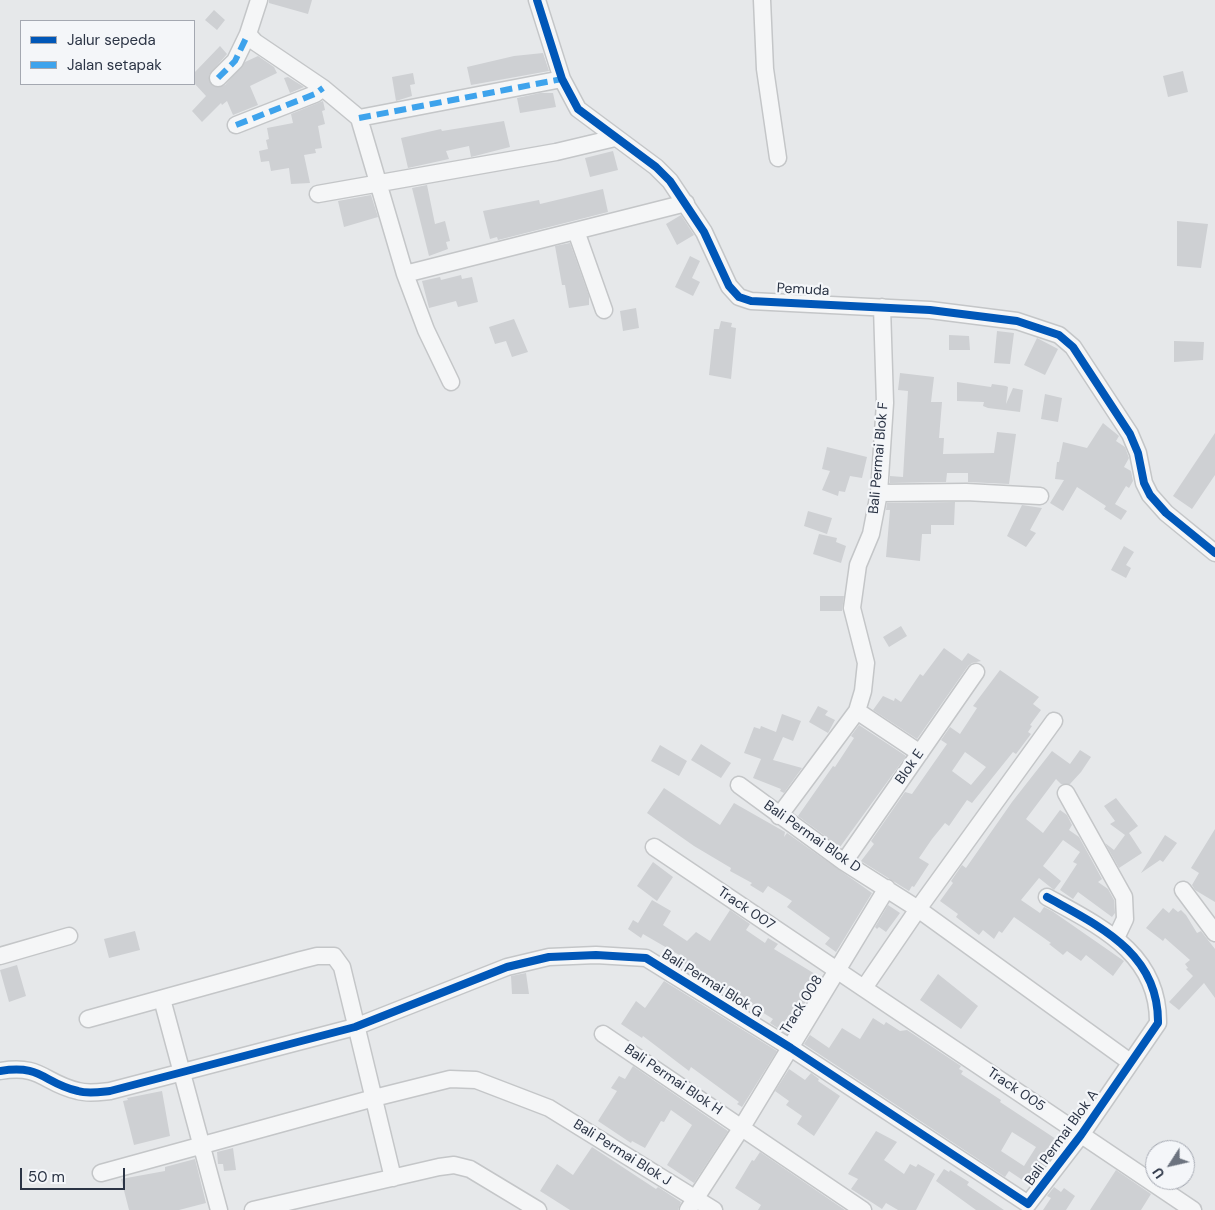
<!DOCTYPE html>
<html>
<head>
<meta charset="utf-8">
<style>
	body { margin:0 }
	#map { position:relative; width:1215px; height:1210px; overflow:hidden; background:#e6e8ea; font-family:"DM Sans",sans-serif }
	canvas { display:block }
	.legend { position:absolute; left:20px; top:20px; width:175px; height:65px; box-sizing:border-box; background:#f4f6f9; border:1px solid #a4a8b1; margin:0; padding:6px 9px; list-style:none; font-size:15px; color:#2b3445 }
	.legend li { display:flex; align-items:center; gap:10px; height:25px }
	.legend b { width:25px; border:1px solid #a4a8b1 }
	.north { position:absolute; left:1145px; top:1140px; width:50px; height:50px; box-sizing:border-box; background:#f4f6f9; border:1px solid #a4a8b1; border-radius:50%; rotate:235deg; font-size:14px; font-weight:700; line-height:20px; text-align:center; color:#2b3445 }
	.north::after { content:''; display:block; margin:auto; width:18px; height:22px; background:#6c737f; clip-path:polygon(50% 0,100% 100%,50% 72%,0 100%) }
	.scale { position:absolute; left:20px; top:1168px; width:105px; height:22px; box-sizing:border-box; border:2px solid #2b3445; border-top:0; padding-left:6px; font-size:15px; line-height:18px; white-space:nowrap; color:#2b3445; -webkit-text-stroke:4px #f4f6f9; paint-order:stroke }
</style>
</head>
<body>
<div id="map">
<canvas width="1215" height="1210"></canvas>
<ul class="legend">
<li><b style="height:6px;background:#0057b8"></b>Jalur sepeda</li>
<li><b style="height:6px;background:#3ea3ec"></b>Jalan setapak</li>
</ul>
<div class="north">U</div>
<div class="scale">50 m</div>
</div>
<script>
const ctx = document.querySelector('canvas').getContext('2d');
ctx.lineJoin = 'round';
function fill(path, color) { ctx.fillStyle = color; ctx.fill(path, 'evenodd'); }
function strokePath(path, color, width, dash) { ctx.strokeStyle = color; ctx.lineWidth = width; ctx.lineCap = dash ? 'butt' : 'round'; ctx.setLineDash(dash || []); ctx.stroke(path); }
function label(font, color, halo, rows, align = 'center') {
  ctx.font = font + ' "DM Sans",sans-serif'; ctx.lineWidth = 4.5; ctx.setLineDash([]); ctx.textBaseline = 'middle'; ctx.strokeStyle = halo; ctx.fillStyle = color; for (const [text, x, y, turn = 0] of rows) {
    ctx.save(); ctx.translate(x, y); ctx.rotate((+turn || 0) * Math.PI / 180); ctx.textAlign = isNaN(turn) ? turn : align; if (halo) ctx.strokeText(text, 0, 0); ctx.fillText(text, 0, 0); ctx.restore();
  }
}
const building = new Path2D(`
	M 269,0 L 312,0 L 308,14 L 269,3 Z
	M 214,10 L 225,20 L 217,30 L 205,20 Z
	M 220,46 L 227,54 L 209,75 L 209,81 L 215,87 L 225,85 L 245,62 L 258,56 L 274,67 L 277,73 L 250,86 L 258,105 L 233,115 L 227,101 L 222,105 L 221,103 L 202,122 L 192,111 L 206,96 L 194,83 L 194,73 Z
	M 543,53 L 549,71 L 471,85 L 467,67 L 514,56 Z
	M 1183,71 L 1188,92 L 1168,97 L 1163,76 Z
	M 413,73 L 415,84 L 410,85 L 412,96 L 396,101 L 392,77 Z
	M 288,77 L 304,87 L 290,93 L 284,78 Z
	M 540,93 L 553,93 L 556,107 L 520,113 L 517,98 Z
	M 323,101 L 325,110 L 322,111 L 325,124 L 318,126 L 322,148 L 315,149 L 316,153 L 304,155 L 310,183 L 291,184 L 289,168 L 271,171 L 269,161 L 261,162 L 259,151 L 268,149 L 266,140 L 269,139 L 267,128 L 293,123 L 291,114 Z
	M 504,121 L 510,147 L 471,157 L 469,146 L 446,151 L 449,159 L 408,168 L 401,138 L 441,129 L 442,131 Z
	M 613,151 L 618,170 L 590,177 L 585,158 Z
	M 427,185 L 435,224 L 445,221 L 450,241 L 446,242 L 448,249 L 429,256 L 412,188 Z
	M 603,189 L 608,212 L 498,240 L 497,237 L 490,239 L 483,211 L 539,200 L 540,204 Z
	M 371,195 L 378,217 L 344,227 L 338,201 Z
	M 681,215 L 694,235 L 677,245 L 666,224 Z
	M 1177,221 L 1208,224 L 1201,268 L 1177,266 Z
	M 570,243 L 589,296 L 589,305 L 569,308 L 565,285 L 562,285 L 555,246 Z
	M 690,256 L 700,261 L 692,278 L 700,282 L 693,296 L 675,287 Z
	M 461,275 L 462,279 L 472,277 L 478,302 L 458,307 L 456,301 L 429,308 L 422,281 L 440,277 L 441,280 Z
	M 636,308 L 639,328 L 623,331 L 620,311 Z
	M 514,319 L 528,352 L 512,357 L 506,341 L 495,344 L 489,327 Z
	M 721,321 L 732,323 L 731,327 L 736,328 L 731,379 L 709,375 L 714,329 L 719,329 Z
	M 997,331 L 1014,333 L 1010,364 L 994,363 Z
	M 949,335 L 969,336 L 970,350 L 949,350 Z
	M 1037,338 L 1058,349 L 1045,375 L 1024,365 Z
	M 1174,341 L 1204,342 L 1203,360 L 1174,362 Z
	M 900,373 L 934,377 L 931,402 L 942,402 L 939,438 L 944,438 L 943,454 L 994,453 L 997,432 L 1016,434 L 1009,484 L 968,482 L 968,473 L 947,473 L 946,482 L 890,483 L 890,476 L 903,477 L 908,391 L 898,390 Z
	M 957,382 L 991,387 L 992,384 L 1006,386 L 1008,387 L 1006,404 L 1013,388 L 1023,390 L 1020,412 L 988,408 L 983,406 L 984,402 L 957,401 Z
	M 1045,394 L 1062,398 L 1058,422 L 1041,419 Z
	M 1103,423 L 1119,436 L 1116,441 L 1125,447 L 1129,458 L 1124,467 L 1131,471 L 1133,481 L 1129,488 L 1126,486 L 1115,504 L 1127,511 L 1121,520 L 1104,509 L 1106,506 L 1077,487 L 1063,511 L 1050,503 L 1064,480 L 1055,479 L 1057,462 L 1059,462 L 1063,442 L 1087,448 Z
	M 1215,433 L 1215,475 L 1192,509 L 1173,496 Z
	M 827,447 L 867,457 L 862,478 L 850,476 L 845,492 L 839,491 L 838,496 L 822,490 L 830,471 L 822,469 Z
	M 955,502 L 954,525 L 931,525 L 931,534 L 922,534 L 920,561 L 886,557 L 890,510 L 886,510 L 887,503 Z
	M 1022,505 L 1042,508 L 1030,530 L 1036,533 L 1026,547 L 1007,536 Z
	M 808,511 L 832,518 L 827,534 L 804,526 Z
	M 819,534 L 837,538 L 836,542 L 846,546 L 841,563 L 813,554 Z
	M 1124,546 L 1134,552 L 1126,565 L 1131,568 L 1126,578 L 1111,570 Z
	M 820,596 L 844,596 L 842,611 L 820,611 Z
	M 901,626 L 907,636 L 889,647 L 883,637 Z
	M 944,648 L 962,661 L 968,653 L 981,661 L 972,663 L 968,666 L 917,739 L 873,710 L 883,696 L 894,701 L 895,698 L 901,702 L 920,674 L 923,676 Z
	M 1000,670 L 1039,697 L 1033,704 L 1041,710 L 1030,725 L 1032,726 L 1028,732 L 1031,734 L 1016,754 L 1013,752 L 972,803 L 967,800 L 949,826 L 945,823 L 932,839 L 919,858 L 929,864 L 914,887 L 912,886 L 909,891 L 861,861 L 874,844 L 871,841 L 905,792 L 912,794 L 947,744 L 941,740 L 950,727 L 960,734 L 977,708 L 973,706 ZM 965,752 L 986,767 L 971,785 L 952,771 Z
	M 818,706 L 828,711 L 825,715 L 835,720 L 828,733 L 809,722 Z
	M 782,714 L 801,721 L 793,741 L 783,737 L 773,760 L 802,768 L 784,793 L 780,791 L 781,789 L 753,778 L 761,759 L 744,753 L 754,727 L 760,729 L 761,726 L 776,732 Z
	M 859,725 L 906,756 L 840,847 L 798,816 L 833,766 L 835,767 L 854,738 L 851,736 Z
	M 701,744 L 731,763 L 721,778 L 691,760 Z
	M 660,745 L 687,761 L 679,776 L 651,761 Z
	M 1080,750 L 1091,757 L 1081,772 L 1070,784 L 1061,784 L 1056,779 L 1026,819 L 1043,833 L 1060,810 L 1067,815 L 1072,825 L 1069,830 L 1079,837 L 1102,879 L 1098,882 L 1108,889 L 1114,900 L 1115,913 L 1112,917 L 1078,892 L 1073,899 L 1060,890 L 1077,864 L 1073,862 L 1080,852 L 1063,840 L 1043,866 L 1061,881 L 1054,890 L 1039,878 L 1021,900 L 1040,913 L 1044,907 L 1052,911 L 1124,961 L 1113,976 L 1086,955 L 1081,961 L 1067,951 L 1063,955 L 1049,944 L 1051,943 L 1014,917 L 1002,933 L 999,931 L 994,939 L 983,930 L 979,935 L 956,917 L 958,914 L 940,901 L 953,883 L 951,881 L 962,865 L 966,868 L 1012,802 L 1052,751 L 1070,764 Z
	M 664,788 L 720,825 L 734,803 L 785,832 L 784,837 L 787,833 L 872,893 L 836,952 L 825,944 L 830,938 L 787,907 L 792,901 L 768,886 L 763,893 L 758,890 L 750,885 L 752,883 L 730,871 L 731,868 L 694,846 L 647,813 Z
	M 1116,798 L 1138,826 L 1129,833 L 1142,853 L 1119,868 L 1105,843 L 1114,850 L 1125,835 L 1110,824 L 1115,821 L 1104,806 Z
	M 1215,829 L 1215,902 L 1195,890 L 1192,885 L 1199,873 L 1191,868 Z
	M 1165,835 L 1177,843 L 1163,862 L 1160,860 L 1141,873 Z
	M 653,862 L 673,877 L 657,901 L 637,886 Z
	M 652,900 L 671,911 L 663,925 L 687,941 L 696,932 L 710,941 L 730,910 L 750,924 L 746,930 L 765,943 L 768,938 L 778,944 L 774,949 L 820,977 L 787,1034 L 770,1023 L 773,1019 L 679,960 L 681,956 L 643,934 L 641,938 L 628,929 L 633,920 L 638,923 Z
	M 888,905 L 900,913 L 886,932 L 879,927 L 877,929 L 875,927 Z
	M 1163,908 L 1169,913 L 1173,908 L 1178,912 L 1181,910 L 1186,915 L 1197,933 L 1201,931 L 1215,949 L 1215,998 L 1204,983 L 1179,1010 L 1169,1002 L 1193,976 L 1186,969 L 1188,968 L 1185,964 L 1190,960 L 1165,938 L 1163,941 L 1146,928 Z
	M 135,931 L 140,950 L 109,958 L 104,939 Z
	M 17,965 L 26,996 L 9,1002 L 0,970 Z
	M 526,973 L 529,994 L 512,994 L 511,976 Z
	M 938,974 L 978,1006 L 961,1029 L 920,1000 Z
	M 664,981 L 777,1051 L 742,1107 L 737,1104 L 739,1102 L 691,1067 L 689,1071 L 643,1036 L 642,1038 L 621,1024 L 636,1001 L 645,1008 Z
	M 873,1018 L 884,1025 L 886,1022 L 900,1031 L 907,1030 L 961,1066 L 959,1069 L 963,1071 L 961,1074 L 1001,1100 L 1000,1102 L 1062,1143 L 1030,1185 L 1009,1171 L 1005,1177 L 804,1044 L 815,1027 L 810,1035 L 829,1048 L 842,1028 L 860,1039 ZM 1012,1132 L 1036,1147 L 1024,1166 L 1001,1151 Z
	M 633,1066 L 728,1131 L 694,1183 L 667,1165 L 692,1125 L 671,1110 L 664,1122 L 661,1121 L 645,1148 L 632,1141 L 631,1143 L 598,1121 L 617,1091 L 611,1088 L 619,1076 L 625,1079 Z
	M 789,1069 L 805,1080 L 811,1073 L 819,1079 L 818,1081 L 840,1096 L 814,1136 L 797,1124 L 802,1116 L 786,1105 L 789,1101 L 775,1091 Z
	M 162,1091 L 170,1136 L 134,1145 L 123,1101 L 128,1100 L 127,1098 Z
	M 876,1131 L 897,1142 L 884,1160 L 904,1174 L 910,1164 L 916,1167 L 918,1164 L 935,1174 L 916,1210 L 898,1210 L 886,1203 L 882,1209 L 851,1189 L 858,1179 L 848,1174 Z
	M 592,1147 L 656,1189 L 658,1187 L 681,1202 L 678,1210 L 570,1210 L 540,1191 L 557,1164 L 573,1175 Z
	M 233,1148 L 236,1170 L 224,1171 L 223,1164 L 218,1164 L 217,1152 Z
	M 760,1152 L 845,1210 L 758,1210 L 761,1205 L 735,1188 L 752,1160 L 754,1161 Z
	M 195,1159 L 206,1203 L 179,1210 L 129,1210 L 121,1179 L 165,1171 L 165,1167 Z
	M 944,1169 L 949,1172 L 950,1170 L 969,1182 L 967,1185 L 1004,1210 L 976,1210 L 936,1181 Z
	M 1116,1170 L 1151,1194 L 1141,1210 L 1090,1210 Z
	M 1054,1187 L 1061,1192 L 1064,1188 L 1075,1196 L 1066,1210 L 1043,1210 L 1051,1198 L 1047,1196 Z`);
const minor = new Path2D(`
	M 259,0 L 248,34 L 255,42 L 323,88 L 359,118 L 405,274 L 426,330 L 451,382
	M 537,0 L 562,79 L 578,109 L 656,167 L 670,181 L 704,232 L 729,286 L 739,297 L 751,301 L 930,310 L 1017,321 L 1059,335 L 1073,347 L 1130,434 L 1138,453 L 1144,483 L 1150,495 L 1166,513 L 1215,553
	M 762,0 L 765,69 L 778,158
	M 218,78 L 235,61 L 248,34
	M 359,118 L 562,79
	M 236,125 L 315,94 L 323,88
	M 318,194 L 556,152 L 615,138
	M 576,231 L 604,310
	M 405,274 L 686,203
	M 879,493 L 966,492 L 1040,496
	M 857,711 L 920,753
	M 739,785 L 844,862 L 918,909 L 1054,721
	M 1066,793 L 1124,897 L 1125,919 L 1116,938
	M 779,816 L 857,711 L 863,691 L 866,663 L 852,608 L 858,565 L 871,534 L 879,493 L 885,403 L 882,307
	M 654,847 L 1193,1210
	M 844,862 L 976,672
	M 1183,890 L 1215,933
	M 0,956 L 69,936
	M 864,988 L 918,909 L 1130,1062
	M 162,999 L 219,1210
	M 88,1019 L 301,960 L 317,956 L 334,956 L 342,967 L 393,1178
	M 603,1034 L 863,1210
	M 0,1071 C 42,1064 43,1083 78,1091 C 88,1094 100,1092 110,1091 L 355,1027 L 507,967 L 549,957 L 596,955 L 646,958 L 791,1048 L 1028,1204 L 1081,1135 L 1158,1023 C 1159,953 1099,926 1047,897
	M 101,1173 L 374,1098 L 450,1079 L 476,1080 L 549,1108 L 714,1210
	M 253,1210 L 439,1167 L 454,1165 L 470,1169 L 538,1210
	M 688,1210 L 742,1127 L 887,888`);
const quiet = new Path2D(`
	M 218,78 L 235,61 L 248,34
	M 359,118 L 562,79
	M 236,125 L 315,94 L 323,88`);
const cycleway = new Path2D(`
	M 537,0 L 562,79 L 578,109 L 656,167 L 670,181 L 704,232 L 729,286 L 739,297 L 751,301 L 930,310 L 1017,321 L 1059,335 L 1073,347 L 1130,434 L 1138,453 L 1144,483 L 1150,495 L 1166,513 L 1215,553
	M 0,1071 C 42,1064 43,1083 78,1091 C 88,1094 100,1092 110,1091 L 355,1027 L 507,967 L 549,957 L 596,955 L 646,958 L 791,1048 L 1028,1204 L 1081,1135 L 1158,1023 C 1159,953 1099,926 1047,897`);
const streetNames = [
	["Pemuda",803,290,3],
	["Bali Permai Blok F",879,458,-85],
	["Blok E",910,767,-55],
	["Bali Permai Blok D",812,837,35],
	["Track 007",746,909,34],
	["Bali Permai Blok G",712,984,32],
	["Track 008",802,1005,-58],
	["Bali Permai Blok H",673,1080,34],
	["Track 005",1016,1090,34],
	["Bali Permai Blok A",1062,1138,-54],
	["Bali Permai Blok J",622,1153,32]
];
fill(building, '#ced0d3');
strokePath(minor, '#c4c6c8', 19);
strokePath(minor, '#f5f6f7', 16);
strokePath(quiet, '#3ea3ec', 6, [12, 6]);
strokePath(cycleway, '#0057b8', 8);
label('14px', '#2b3445', '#f4f6f9', streetNames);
</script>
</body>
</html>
